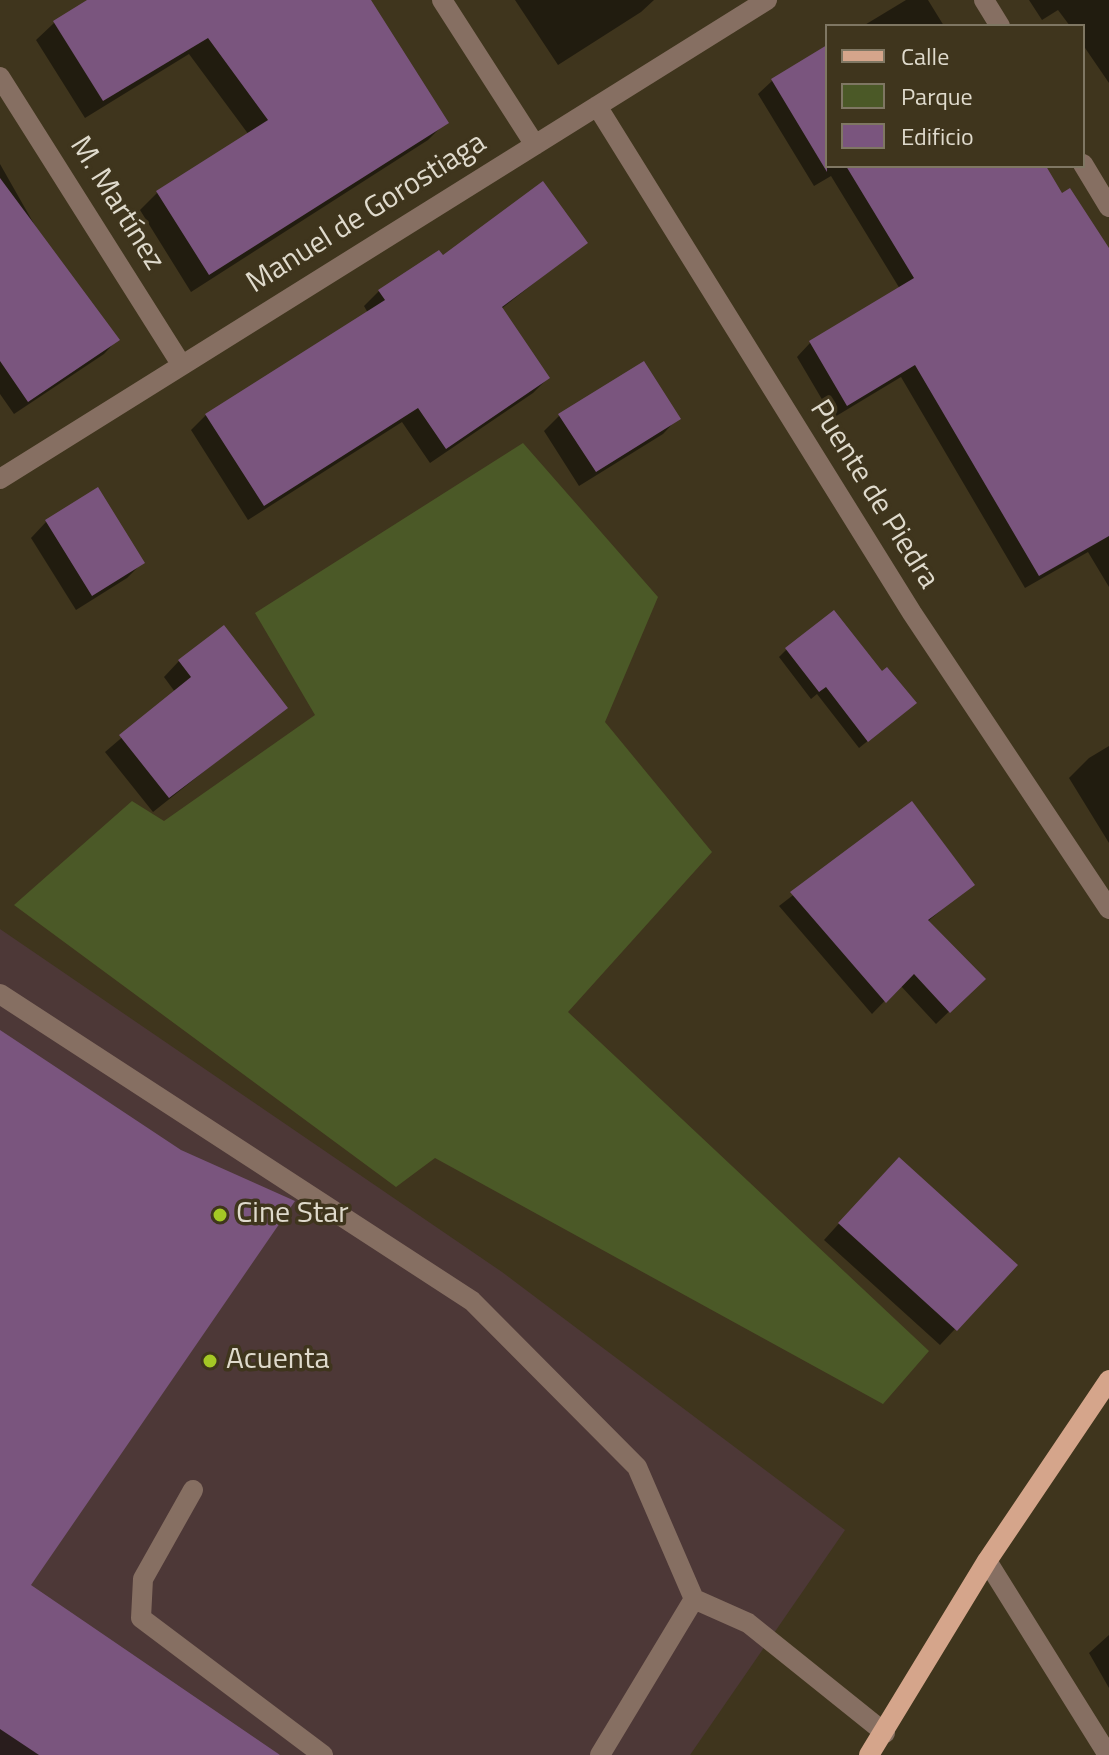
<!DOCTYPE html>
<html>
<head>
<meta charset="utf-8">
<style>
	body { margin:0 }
	#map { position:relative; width:1109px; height:1755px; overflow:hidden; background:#3f351d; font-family:"Titillium Web",sans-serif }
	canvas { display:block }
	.legend { position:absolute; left:825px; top:24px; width:260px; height:144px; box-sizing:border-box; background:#3f351d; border:2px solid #7f7763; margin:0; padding:10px 14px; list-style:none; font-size:24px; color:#dfdacc }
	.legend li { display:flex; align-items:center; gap:16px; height:40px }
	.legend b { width:40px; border:2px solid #7f7763 }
</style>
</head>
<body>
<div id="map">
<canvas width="1109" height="1755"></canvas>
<ul class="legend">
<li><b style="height:10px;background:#d5a58b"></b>Calle</li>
<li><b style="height:22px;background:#4b5927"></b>Parque</li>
<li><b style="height:22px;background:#7a557e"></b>Edificio</li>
</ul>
</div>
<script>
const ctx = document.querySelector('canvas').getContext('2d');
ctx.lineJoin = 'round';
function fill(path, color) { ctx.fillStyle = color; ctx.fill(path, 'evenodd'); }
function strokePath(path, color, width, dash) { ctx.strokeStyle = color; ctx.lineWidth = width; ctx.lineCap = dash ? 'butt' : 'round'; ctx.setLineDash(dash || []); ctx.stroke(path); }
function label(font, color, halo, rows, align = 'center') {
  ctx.font = font + ' "Titillium Web",sans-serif'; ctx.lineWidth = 7; ctx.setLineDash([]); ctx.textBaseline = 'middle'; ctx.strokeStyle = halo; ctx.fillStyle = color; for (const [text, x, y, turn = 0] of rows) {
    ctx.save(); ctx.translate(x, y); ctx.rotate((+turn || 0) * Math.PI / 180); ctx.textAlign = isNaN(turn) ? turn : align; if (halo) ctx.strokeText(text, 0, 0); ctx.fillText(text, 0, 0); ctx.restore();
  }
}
const commercial = new Path2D(`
	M 0,929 L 502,1272 L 845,1530 L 690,1755 L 0,1755 Z`);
const green = new Path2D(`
	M 523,443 L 658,597 L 605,722 L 712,852 L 568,1012 L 929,1351 L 883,1404 L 435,1158 L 396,1187 L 14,905 L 132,801 L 164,821 L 315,715 L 255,613 Z`);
const shadow = new Path2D(`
	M 91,0 L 369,0 L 446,122 L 428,140 L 191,292 L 140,210 L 158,192 L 249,135 L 189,54 L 85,118 L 36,40 L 54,23 Z
	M 515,0 L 654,0 L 641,12 L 558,65 Z
	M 906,0 L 928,0 L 944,26 L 863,26 Z
	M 1029,0 L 1109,0 L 1109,83 L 1083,45 L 1083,26 L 1070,26 L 1058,10 L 1042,20 Z
	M 827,47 L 827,166 L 1043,166 L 1062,196 L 1109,252 L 1109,587 L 1088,552 L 1025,588 L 901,377 L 833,418 L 797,357 L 810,343 L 900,289 L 831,176 L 814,186 L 758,94 L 772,81 Z
	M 0,164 L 38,231 L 117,340 L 104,354 L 14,414 L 0,394 Z
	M 585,243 L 501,309 L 548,378 L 533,393 L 430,463 L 402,422 L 248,520 L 191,430 L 206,415 L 368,313 L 364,306 L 379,291 L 443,258 Z
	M 560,415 L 678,418 L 663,434 L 579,486 L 544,431 Z
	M 97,490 L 142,563 L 127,578 L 76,610 L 31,538 L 46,522 Z
	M 787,649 L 906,710 L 859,748 L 817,694 L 811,699 L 779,657 Z
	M 179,661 L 285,707 L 153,812 L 105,752 L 175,692 L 164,677 Z
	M 1109,746 L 1109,843 L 1069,778 L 1089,758 Z
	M 911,804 L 972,884 L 927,922 L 983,979 L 936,1024 L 900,985 L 872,1014 L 779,906 Z
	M 0,1032 L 28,1586 L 277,1755 L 0,1755 Z
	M 883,1175 L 1015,1265 L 940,1345 L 824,1240 Z
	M 1109,1635 L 1109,1688 L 1089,1653 Z`);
const building = new Path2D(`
	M 87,0 L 371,0 L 449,123 L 209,275 L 156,191 L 268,120 L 208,38 L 103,101 L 53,21 Z
	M 827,45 L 827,172 L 771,79 Z
	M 846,166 L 1046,166 L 1062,193 L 1070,188 L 1109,248 L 1109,536 L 1039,576 L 915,365 L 847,406 L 809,341 L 914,278 Z
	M 0,178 L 120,340 L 28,402 L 0,361 Z
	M 543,181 L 588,243 L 502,307 L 550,378 L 446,449 L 418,408 L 264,506 L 205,414 L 385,300 L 378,290 L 439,250 L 443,255 Z
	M 644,361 L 681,419 L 596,472 L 558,414 Z
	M 98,487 L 145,563 L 92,596 L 45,520 Z
	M 834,610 L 882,671 L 887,667 L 917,703 L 868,742 L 826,687 L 819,692 L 785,648 Z
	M 224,625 L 288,708 L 169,798 L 119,735 L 191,677 L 178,660 Z
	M 912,801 L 975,885 L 928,920 L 986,979 L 950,1013 L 914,974 L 886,1003 L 790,892 Z
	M 0,1030 L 181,1150 L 295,1201 L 31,1585 L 280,1755 L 39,1755 L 0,1729 Z
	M 899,1157 L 1018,1265 L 957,1331 L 838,1223 Z`);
const minor = new Path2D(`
	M 442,0 L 535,145
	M 984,0 L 1000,26
	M 0,77 L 181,364
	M 597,106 L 912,613 L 1109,909
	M 1083,164 L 1109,207
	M 0,479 L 767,0
	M 0,994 L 472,1301 L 637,1467 L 694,1599 L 748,1623 L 885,1733
	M 193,1490 L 143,1579 L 141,1618 L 323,1755
	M 987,1561 L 1108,1755
	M 600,1755 L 694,1599`);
const major = new Path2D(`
	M 869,1755 L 987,1561 L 1109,1380`);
const markers = [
	[220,1215,8,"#a4c825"],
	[210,1361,8,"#a4c825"]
];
const streetNames = [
	["M. Martínez",116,204,58],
	["Manuel de Gorostiaga",367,214,-32],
	["Puente de Piedra",873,495,58]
];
const poiNames = [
	["Cine Star",236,1215],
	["Acuenta",226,1361]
];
fill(commercial, '#4d3837');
fill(green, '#4b5927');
fill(shadow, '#0007');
fill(building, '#7a557e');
strokePath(minor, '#866f62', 20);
strokePath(major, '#d5a58b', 20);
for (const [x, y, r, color] of markers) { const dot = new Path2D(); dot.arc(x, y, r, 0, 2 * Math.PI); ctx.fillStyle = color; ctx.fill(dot); strokePath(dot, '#3f351d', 3); }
label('30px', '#dfdacc', '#3f351d', streetNames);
label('30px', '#dfdacc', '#3f351d', poiNames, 'left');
</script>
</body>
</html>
